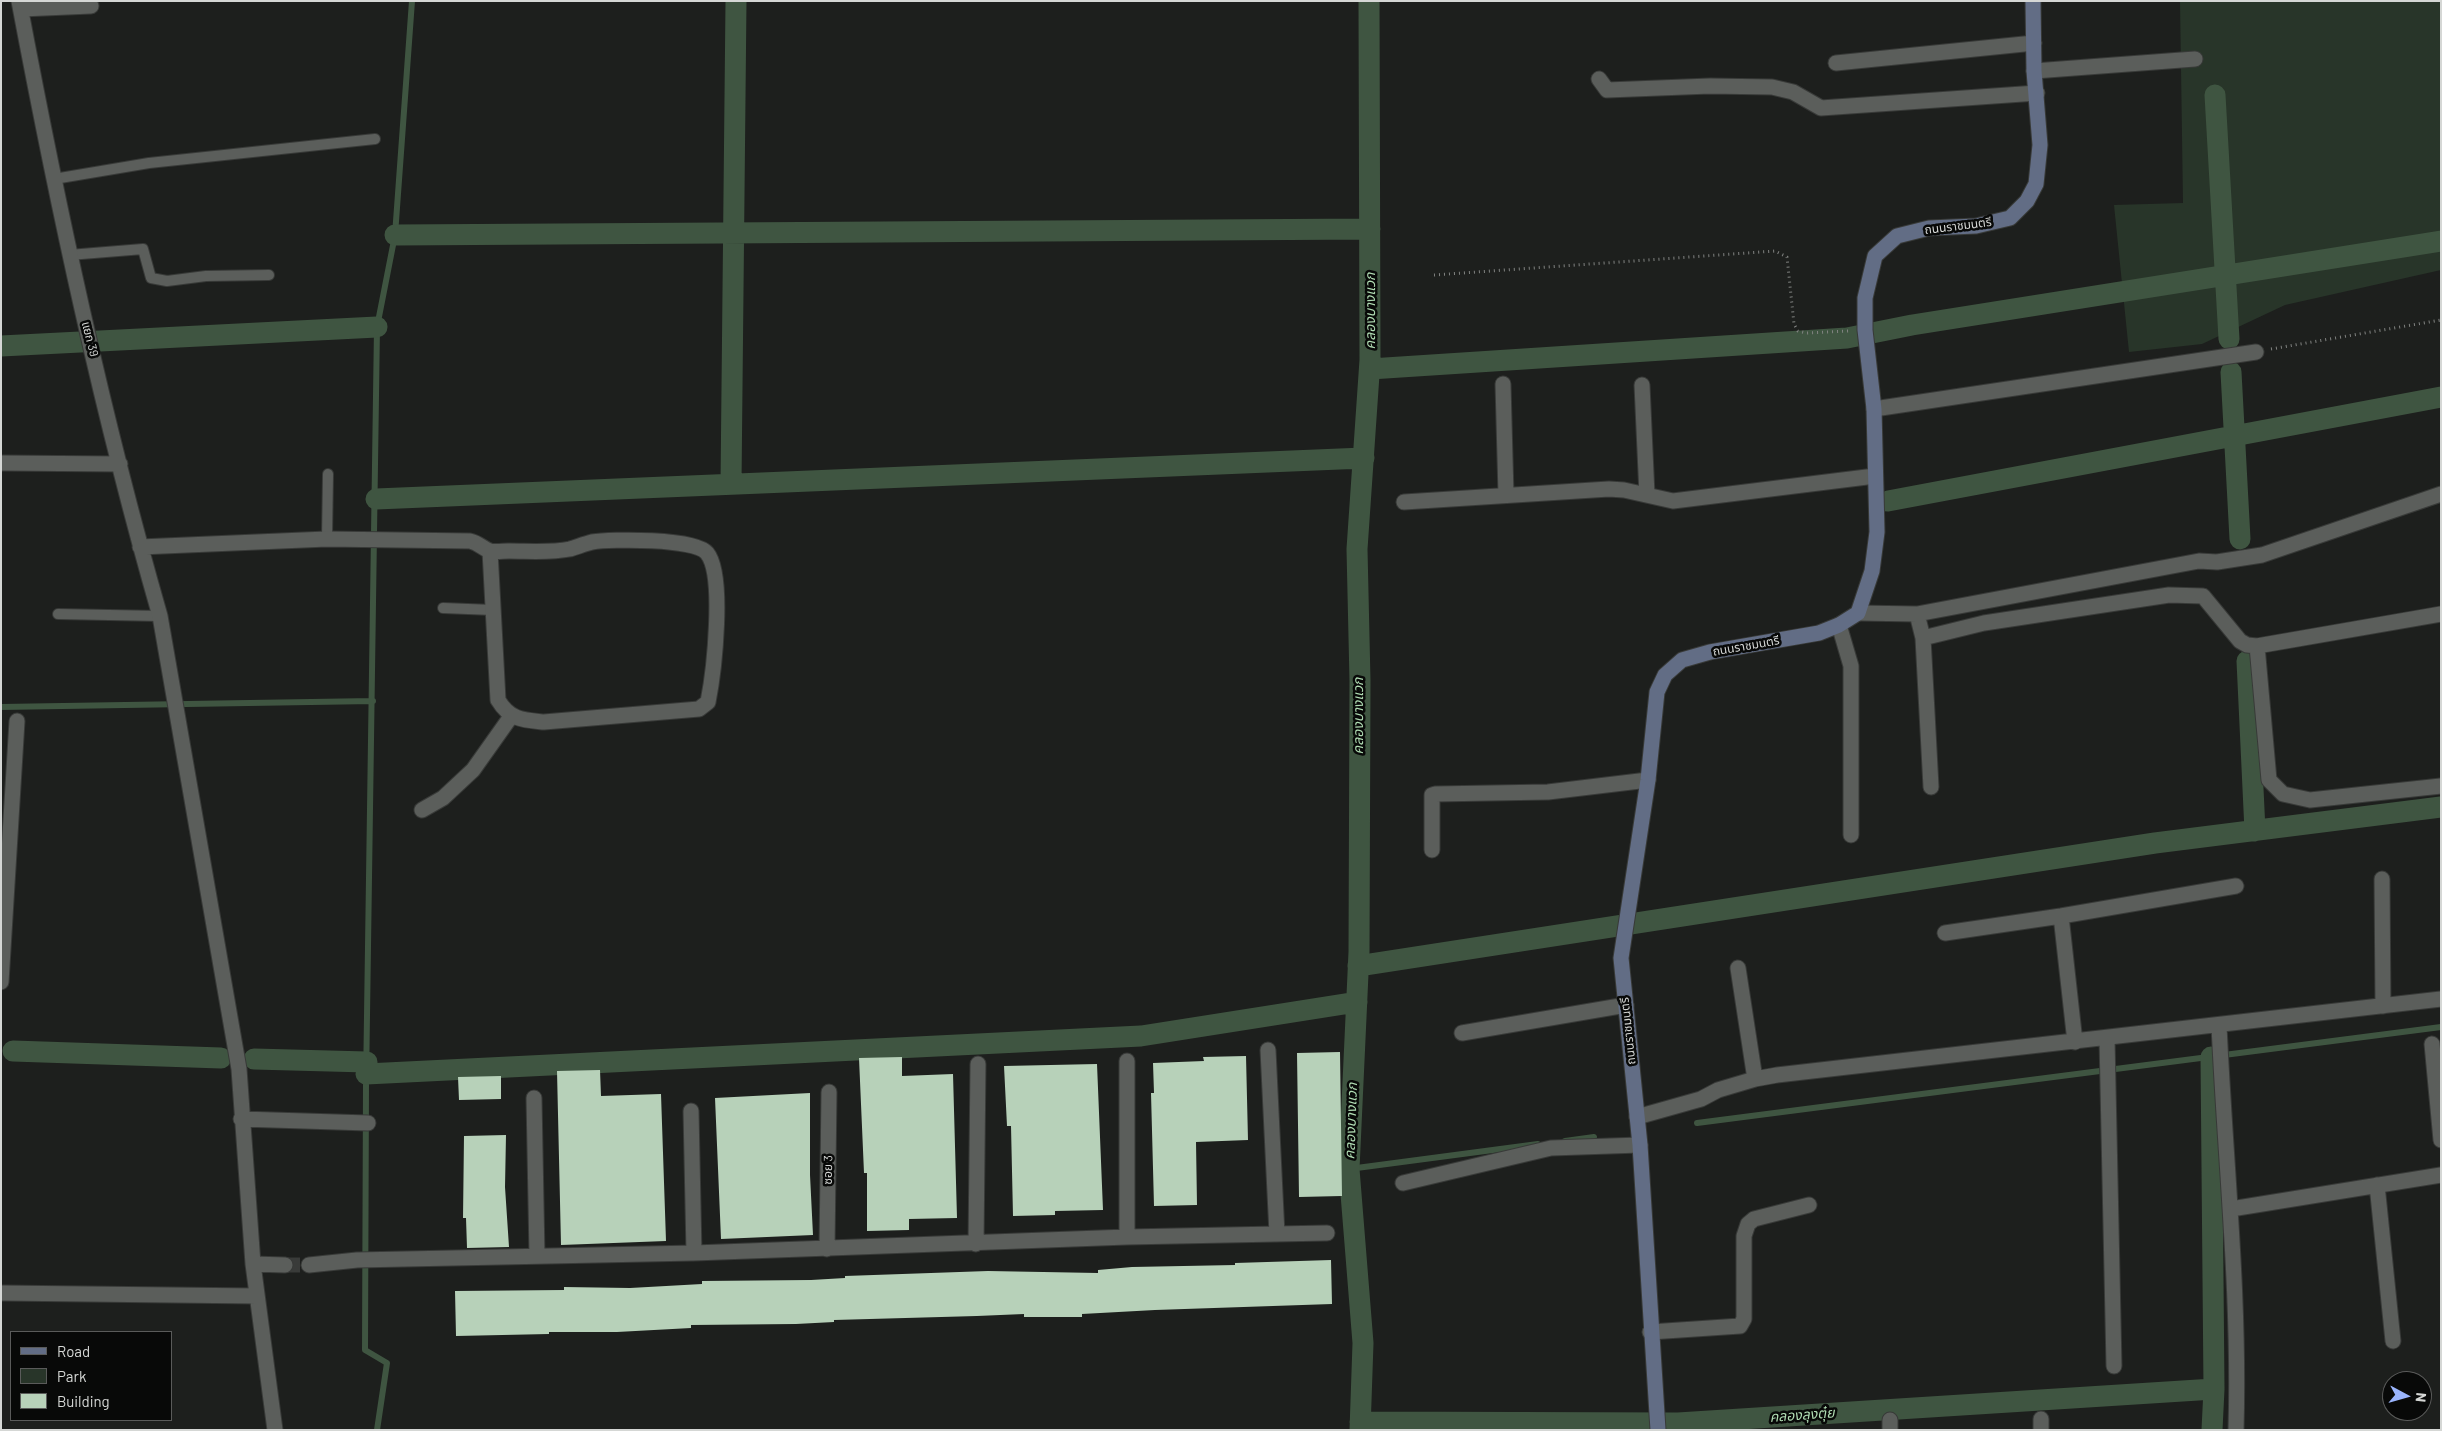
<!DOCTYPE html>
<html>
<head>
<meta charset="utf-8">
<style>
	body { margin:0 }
	#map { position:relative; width:2442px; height:1431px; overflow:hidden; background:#1d1f1d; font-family:Barlow,sans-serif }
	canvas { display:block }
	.frame { position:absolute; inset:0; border:2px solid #d5d7d5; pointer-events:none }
	.legend { position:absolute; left:10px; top:1331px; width:162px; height:90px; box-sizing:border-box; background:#080908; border:1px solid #5a5b5a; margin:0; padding:6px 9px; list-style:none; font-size:15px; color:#d5d7d5 }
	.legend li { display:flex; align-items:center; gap:10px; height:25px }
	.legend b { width:25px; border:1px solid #5a5b5a }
	.north { position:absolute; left:2382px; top:1371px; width:50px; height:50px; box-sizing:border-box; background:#080908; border:1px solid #5a5b5a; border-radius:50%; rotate:96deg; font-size:14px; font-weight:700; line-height:20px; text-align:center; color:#d5d7d5 }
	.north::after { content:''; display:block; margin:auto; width:18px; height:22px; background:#9ab5fd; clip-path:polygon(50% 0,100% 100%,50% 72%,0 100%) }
</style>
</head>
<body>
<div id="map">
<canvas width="2442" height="1431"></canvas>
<div class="frame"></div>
<ul class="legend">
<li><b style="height:6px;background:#626d85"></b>Road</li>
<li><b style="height:14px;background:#283529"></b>Park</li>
<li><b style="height:14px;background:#b7d1b9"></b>Building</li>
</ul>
<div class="north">N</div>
</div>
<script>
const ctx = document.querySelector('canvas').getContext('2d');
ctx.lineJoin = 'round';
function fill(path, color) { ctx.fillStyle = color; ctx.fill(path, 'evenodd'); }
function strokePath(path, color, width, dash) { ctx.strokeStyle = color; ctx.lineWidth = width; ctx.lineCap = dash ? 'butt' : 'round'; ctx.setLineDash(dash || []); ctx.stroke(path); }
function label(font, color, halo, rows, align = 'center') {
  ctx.font = font + ' Barlow,"Noto Sans Thai",sans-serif'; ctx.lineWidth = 5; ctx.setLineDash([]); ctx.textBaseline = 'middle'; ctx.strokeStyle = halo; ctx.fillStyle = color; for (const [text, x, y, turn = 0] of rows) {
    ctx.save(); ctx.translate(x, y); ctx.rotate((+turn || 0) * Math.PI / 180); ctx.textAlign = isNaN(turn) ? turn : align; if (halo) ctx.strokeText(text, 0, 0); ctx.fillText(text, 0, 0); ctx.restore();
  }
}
const green = new Path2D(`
	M 2180,1 L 2441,1 L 2441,270 L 2285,305 L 2202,344 L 2129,352 L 2114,205 L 2183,203 Z`);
const stream = new Path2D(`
	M 1,707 L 373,701
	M 1697,1123 L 2441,1027
	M 1565,1141 L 1594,1137
	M 1349,1169 L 1538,1144
	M 377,1430 L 387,1363 L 365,1350 L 366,1084 L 377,327 L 395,235 L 412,1`);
const canal = new Path2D(`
	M 2215,95 L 2229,339
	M 395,235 L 1370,229
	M 1,346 L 377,327
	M 1370,369 L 1847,338 L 1912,325 L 2441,241
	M 2231,372 L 2240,539
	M 731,484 L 736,1
	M 376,499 L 1364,458
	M 1888,501 L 2441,397
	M 2247,661 L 2255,831
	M 1358,966 L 2155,843 L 2441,807
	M 13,1051 L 221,1058
	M 2211,1057 L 2214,1389 L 2212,1430
	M 254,1059 L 367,1062
	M 366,1074 L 1141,1036 L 1357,1002
	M 1360,1422 L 1678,1423 L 2214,1389
	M 1360,1430 L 1363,1343 L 1349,1169 L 1359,952 L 1360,681 L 1357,549 L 1370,360 L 1369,1`);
const building = new Path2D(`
	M 1340,1052 L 1342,1196 L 1299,1197 L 1297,1053 Z
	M 1246,1056 L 1248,1140 L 1196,1142 L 1197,1205 L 1154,1206 L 1151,1093 L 1154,1093 L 1153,1063 L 1204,1061 L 1203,1057 Z
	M 902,1057 L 902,1076 L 953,1074 L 957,1218 L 909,1219 L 909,1230 L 867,1231 L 867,1173 L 864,1173 L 859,1058 Z
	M 1097,1064 L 1103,1210 L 1055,1211 L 1055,1215 L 1013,1216 L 1011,1126 L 1007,1126 L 1004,1066 Z
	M 600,1070 L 601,1096 L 661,1094 L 666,1241 L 561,1245 L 557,1071 Z
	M 501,1076 L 501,1099 L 459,1100 L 458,1077 Z
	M 810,1093 L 810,1175 L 813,1235 L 721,1239 L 715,1098 Z
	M 506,1135 L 505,1187 L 509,1247 L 467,1248 L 466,1218 L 463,1218 L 464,1136 Z
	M 1331,1260 L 1332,1304 L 1155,1310 L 1082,1314 L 1082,1317 L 1024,1317 L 1024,1314 L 977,1316 L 834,1320 L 834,1322 L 796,1324 L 691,1325 L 691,1328 L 617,1332 L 549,1332 L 549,1334 L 456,1336 L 455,1291 L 564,1290 L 564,1287 L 630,1288 L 702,1284 L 702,1281 L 811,1280 L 845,1278 L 845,1276 L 988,1271 L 1098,1273 L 1098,1270 L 1132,1267 L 1235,1265 L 1235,1263 Z`);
const streetTunnel = new Path2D(`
	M 285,1265 L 309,1265`);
const path = new Path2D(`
	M 1434,275 L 1775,251 L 1787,257 L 1794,324 L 1798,331 L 1806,333 L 1849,331
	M 2271,349 L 2441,320`);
const lane = new Path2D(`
	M 54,179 L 149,163 L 375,139
	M 69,255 L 143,249 L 151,278 L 167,281 L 206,276 L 269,275
	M 327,539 L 328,474
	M 443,608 L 493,610
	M 58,614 L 160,616`);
const street = new Path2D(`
	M 19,1 C 58,208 102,414 160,616 L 239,1069 L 253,1264 L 275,1430
	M 21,9 L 91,6
	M 1836,63 L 2034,43
	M 2034,71 L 2195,59
	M 1599,79 L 1607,90 L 1710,86 L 1772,87 L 1793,92 L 1821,108 L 2037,93
	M 1503,384 L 1506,495
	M 1642,385 L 1647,495
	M 1874,409 L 2256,352
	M 1,463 L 120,464
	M 1404,502 L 1609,489 L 1624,490 L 1673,501 L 1875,476
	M 140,547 L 327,539 L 470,541 C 479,543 482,548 490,551 C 495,552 503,551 509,551 C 529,551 550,553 570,549 C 577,547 584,544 592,542 C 611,539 695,538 707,553 C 725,575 714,672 708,702 L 699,709 L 544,722 C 523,720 510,720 498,700 L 490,551
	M 1858,613 L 1917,614 L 2199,561 L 2217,562 L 2262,555 L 2441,494
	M 1917,614 L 1923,638 L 1931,787
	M 1839,625 L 1851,666 L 1851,835
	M 1923,638 L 1984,623 L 2169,595 L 2203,596 L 2240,641 L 2247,645 L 2257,646 L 2441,614
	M 2257,646 L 2269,780 L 2283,794 L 2310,800 L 2441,786
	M 422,810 L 443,798 L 473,770 L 512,715
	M 1432,850 L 1432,795 L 1435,794 L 1548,792 L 1648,780
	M 2382,879 L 2383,1006
	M 2061,916 L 2075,1042
	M 1945,933 L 2061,916 L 2236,886
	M 1738,968 L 1755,1079
	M 1,982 L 17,721
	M 2219,1025 C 2225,1160 2240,1294 2236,1430
	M 1462,1033 L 1626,1005
	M 2107,1039 L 2114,1366
	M 2432,1044 L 2441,1140
	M 1268,1050 L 1277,1234
	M 534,1098 L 537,1256
	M 691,1111 L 694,1253
	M 1637,1117 L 1701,1099 L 1718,1090 L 1755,1079 L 1777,1075 L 2441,999
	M 241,1119 L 368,1123
	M 1403,1183 L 1551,1148 L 1640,1145
	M 2377,1185 L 2393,1341
	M 2231,1209 L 2441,1175
	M 1127,1237 L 1127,1061
	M 976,1244 L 978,1064
	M 827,1249 L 829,1092
	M 253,1264 L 285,1265
	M 309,1265 L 357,1260 L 694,1253 L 1127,1237 L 1327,1233
	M 1,1293 L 257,1296
	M 1650,1332 L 1740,1326 L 1744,1319 L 1744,1236 L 1748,1224 L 1754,1219 L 1809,1205
	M 1890,1420 L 1890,1430
	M 2041,1430 L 2041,1419`);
const secondary = new Path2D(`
	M 1658,1430 L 1640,1145 L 1621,958 L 1648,780 L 1657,692 L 1665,675 L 1682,660 L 1710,652 L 1819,633 L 1839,625 L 1858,613 L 1872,571 L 1877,532 L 1874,409 L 1865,330 L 1865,298 L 1875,256 L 1897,236 L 1929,228 L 1976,226 L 2010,218 L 2027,201 L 2036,184 L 2040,145 L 2034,71 L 2033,1`);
const streetNames = [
	["ถนนราชมนตรี",1958,226,-7],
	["แยก 39",90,339,76],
	["ถนนราชมนตรี",1746,646,-10],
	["ถนนราชมนตรี",1628,1031,-96],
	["ซอย 3",828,1170,-89]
];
const waterNames = [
	["คลองบางแวก",1370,311,-90],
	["คลองบางแวก",1358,716,-90],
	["คลองบางแวก",1351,1121,-88],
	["คลองลุงตุ๋ย",1802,1415,-4]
];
fill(green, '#283529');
strokePath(stream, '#3f5541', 6);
strokePath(canal, '#3f5541', 21);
fill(building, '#b7d1b9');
strokePath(streetTunnel, '#393b39', 15, [15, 8]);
strokePath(lane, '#383a38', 12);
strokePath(street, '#383a38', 17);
strokePath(secondary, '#383a38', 17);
strokePath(path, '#818381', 3, [1, 4]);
strokePath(lane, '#5b5e5b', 10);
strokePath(street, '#5b5e5b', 15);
strokePath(secondary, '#626d85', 15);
label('12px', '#d5d7d5', '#080908', streetNames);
label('italic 14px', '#b0dcb3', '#080908', waterNames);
</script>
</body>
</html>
